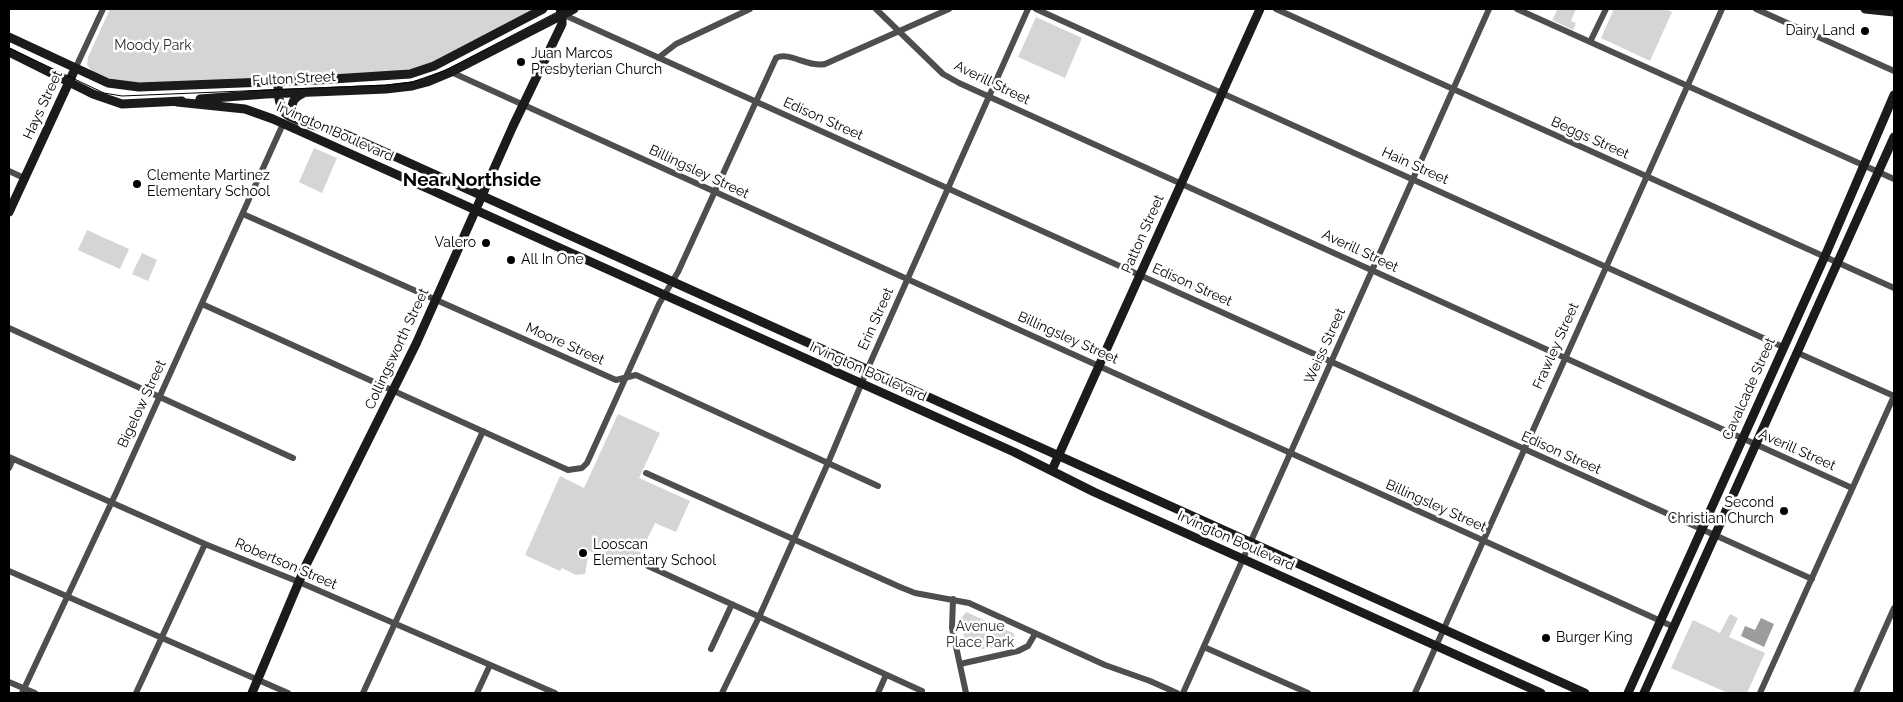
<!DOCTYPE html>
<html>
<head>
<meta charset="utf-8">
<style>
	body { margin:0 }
	#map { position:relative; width:1903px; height:702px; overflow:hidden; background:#fff; font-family:Raleway,sans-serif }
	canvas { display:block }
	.frame { position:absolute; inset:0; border:10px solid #000; pointer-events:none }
</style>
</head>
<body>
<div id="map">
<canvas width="1903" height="702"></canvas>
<div class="frame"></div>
</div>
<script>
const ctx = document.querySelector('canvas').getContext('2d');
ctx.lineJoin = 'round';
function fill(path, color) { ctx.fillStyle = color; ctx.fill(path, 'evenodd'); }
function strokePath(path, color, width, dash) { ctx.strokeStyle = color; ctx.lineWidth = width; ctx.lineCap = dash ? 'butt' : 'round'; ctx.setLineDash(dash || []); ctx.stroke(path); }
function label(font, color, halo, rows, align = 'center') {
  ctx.font = font + ' Raleway,sans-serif'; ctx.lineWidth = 5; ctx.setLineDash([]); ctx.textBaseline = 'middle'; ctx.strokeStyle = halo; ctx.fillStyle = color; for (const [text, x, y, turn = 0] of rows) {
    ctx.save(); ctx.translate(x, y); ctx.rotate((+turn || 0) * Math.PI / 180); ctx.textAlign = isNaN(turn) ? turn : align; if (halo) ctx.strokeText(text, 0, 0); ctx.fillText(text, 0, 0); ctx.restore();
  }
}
const green = new Path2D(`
	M 110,9 L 541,9 L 422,68 L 367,76 L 147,84 L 107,78 L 93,72 L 87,65 L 88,57 Z
	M 1558,9 L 1576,9 L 1571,21 L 1576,23 L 1573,30 L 1552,20 Z
	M 1614,9 L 1666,9 L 1672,12 L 1650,61 L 1601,38 Z
	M 1036,17 L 1082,38 L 1065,78 L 1018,57 Z
	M 314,148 L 337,158 L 322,193 L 299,182 Z
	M 87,230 L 129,249 L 120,269 L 78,250 Z
	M 142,253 L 157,260 L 148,281 L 132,274 Z
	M 618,414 L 660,433 L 639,478 L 690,501 L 676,532 L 655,523 L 640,554 L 642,560 L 604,556 L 589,551 L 585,574 L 576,575 L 562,568 L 560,571 L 525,555 L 560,476 L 584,488 Z
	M 966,612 L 1013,633 L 1015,636 L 1013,642 C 999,645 980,654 966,646 L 960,620 Z
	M 1730,614 L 1738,618 L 1729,637 L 1765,653 L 1747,693 L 1728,693 L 1671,668 L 1693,620 L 1720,633 Z`);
const water = new Path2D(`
	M 1761,618 L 1774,624 L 1764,647 L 1741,636 L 1745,626 L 1755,630 Z`);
const street = new Path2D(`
	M 876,9 L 943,74 L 959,83 L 1852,488
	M 1036,9 L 1783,347
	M 1276,9 L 1894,288
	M 1517,9 L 1894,179
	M 1756,9 L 1894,71
	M 562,14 L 1812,579
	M 1590,42 L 1606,9
	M 658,58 L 676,44 L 750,9
	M 75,69 L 103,9
	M 451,72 L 1674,627
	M 9,171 L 24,178
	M 243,214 L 616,380 L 636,375 L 878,486
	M 202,304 L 568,470 L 582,468 L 587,463 L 659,304 L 678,272 L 776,58 C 789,51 809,68 825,64 L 949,9
	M 9,328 L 293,458
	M 1798,353 L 1894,396
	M 9,457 L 205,544 L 299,582 L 555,693
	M 9,468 L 13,459
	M 646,473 L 900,587 L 915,593 L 969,603 L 1105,665 L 1150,681 L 1177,693
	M 648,566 L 922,691
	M 9,571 L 288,693
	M 953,599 L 952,628 L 966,693
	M 1204,647 L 1308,693
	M 711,649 L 732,604
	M 960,664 L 1018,651 L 1028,646 L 1035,634
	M 9,682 L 35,693
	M 22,693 L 116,493 L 283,124
	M 136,693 L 205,544
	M 363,693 L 483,431
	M 477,693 L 490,665
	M 722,693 L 759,617 L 828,463 L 871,361 L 1028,9
	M 878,693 L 886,675
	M 1183,693 L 1489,9
	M 1415,693 L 1722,9
	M 1760,693 L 1894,396
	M 1856,693 L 1894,608`);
const secondary = new Path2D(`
	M 1865,9 L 1894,12
	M 9,37 L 108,83 L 139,87 L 317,80 L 410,74 L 434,66 L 543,9
	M 9,52 L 93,94 L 122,104 L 182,101
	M 278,82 C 278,93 278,104 285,113 C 292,121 332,130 345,134 C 758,321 1172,505 1585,693
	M 200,99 L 266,94 L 386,89 L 412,86 L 427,82 L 451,72 L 574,9
	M 177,102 L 245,109 L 273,119 L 1014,452 L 1094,492 L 1541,693
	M 300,119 C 290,109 288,100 304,93
	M 9,212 L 75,69
	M 1052,470 L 1260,9
	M 252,693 L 306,565 L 416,344 L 513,126 L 562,24 L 562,14 L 560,9
	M 1628,693 L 1825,256 L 1894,95
	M 1644,693 L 1894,137`);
const tram = new Path2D(`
	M 9,48 L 104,93 L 122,96 L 388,85 L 412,82 L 444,71 L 563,9`);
const markers = [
	[1865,31,5,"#000"],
	[521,62,5,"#000"],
	[137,184,5,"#000"],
	[486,243,5,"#000"],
	[511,260,5,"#000"],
	[1784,511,5,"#000"],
	[583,553,5,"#000"],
	[1546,638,5,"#000"]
];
const poiNames = [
	["Dairy Land",1855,31,"right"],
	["Juan Marcos",531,54],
	["Presbyterian Church",531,70],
	["Clemente Martinez",147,176],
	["Elementary School",147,192],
	["Valero",476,243,"right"],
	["All In One",521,260],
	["Second",1774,503,"right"],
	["Christian Church",1774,519,"right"],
	["Looscan",593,545],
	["Elementary School",593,561],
	["Burger King",1556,638]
];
const parkNames = [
	["Moody Park",153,46],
	["Avenue",980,627],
	["Place Park",980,643]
];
const streetNames = [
	["Fulton Street",294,79,-3],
	["Averill Street",992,83,26],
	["Hays Street",43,105,-65],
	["Edison Street",823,119,24],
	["Irvington Boulevard",335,132,24],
	["Beggs Street",1590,138,24],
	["Hain Street",1415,166,24],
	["Billingsley Street",699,172,25],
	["Patton Street",1143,234,-66],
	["Averill Street",1360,251,25],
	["Edison Street",1192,285,24],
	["Erin Street",876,319,-66],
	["Billingsley Street",1068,338,24],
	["Moore Street",565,344,24],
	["Weiss Street",1325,346,-66],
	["Frawley Street",1556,346,-66],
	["Collingsworth Street",397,349,-65],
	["Irvington Boulevard",868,372,24],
	["Cavalcade Street",1749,389,-66],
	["Bigelow Street",142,404,-65],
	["Averill Street",1797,450,24],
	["Edison Street",1561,453,24],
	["Billingsley Street",1436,506,24],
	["Irvington Boulevard",1236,541,24],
	["Robertson Street",286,564,23]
];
const districtNames = [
	["Near Northside",472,180]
];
fill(green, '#d5d5d5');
fill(water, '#9c9c9c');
strokePath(street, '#4e4e4e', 6);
strokePath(secondary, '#1b1b1b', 9);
strokePath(tram, '#000', 1);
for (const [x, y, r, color] of markers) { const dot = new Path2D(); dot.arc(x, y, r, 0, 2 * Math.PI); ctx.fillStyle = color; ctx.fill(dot); strokePath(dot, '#fff', 2); }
label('14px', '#000', '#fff', poiNames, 'left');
label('14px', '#2c2c2c', '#fff', parkNames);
label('14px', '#000', '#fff', streetNames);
label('bold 19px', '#000', '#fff', districtNames);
</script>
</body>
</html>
